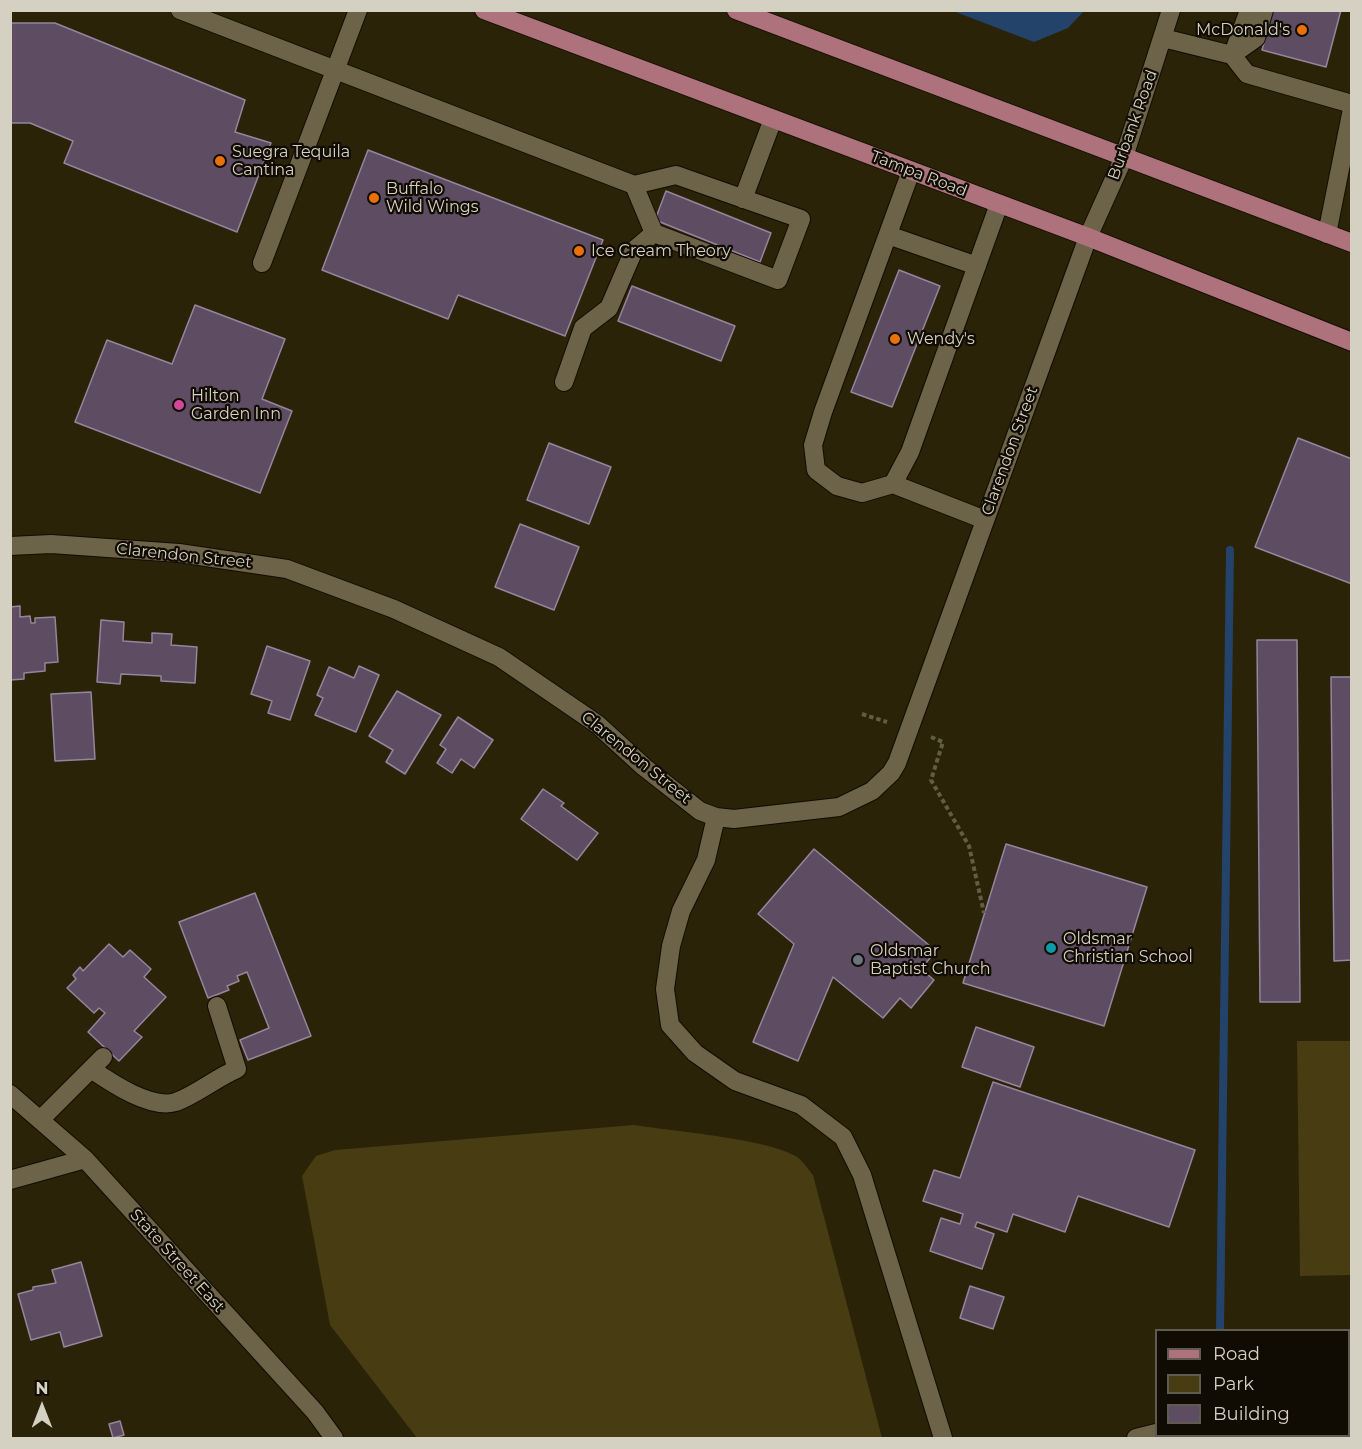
<!DOCTYPE html>
<html>
<head>
<meta charset="utf-8">
<style>
	body { margin:0 }
	#map { position:relative; width:1362px; height:1449px; overflow:hidden; background:#2a2308; font-family:Montserrat,sans-serif }
	canvas { display:block }
	.frame { position:absolute; inset:0; border:12px solid #d5d1c2; pointer-events:none }
	.legend { position:absolute; left:1155px; top:1329px; width:195px; height:108px; box-sizing:border-box; background:#100c03; border:2px solid #5f5b4f; margin:0; padding:8px 10px; list-style:none; font-size:18px; color:#d5d1c2 }
	.legend li { display:flex; align-items:center; gap:12px; height:30px }
	.legend b { width:30px; border:2px solid #5f5b4f }
	.north { position:absolute; left:12px; top:1377px; width:60px; height:60px; -webkit-text-stroke:4px #100c03; paint-order:stroke; rotate:0deg; font-size:16px; font-weight:700; line-height:24px; text-align:center; color:#d5d1c2 }
	.north::after { content:''; display:block; margin:auto; width:21px; height:27px; background:#d5d1c2; clip-path:polygon(50% 0,100% 100%,50% 72%,0 100%) }
</style>
</head>
<body>
<div id="map">
<canvas width="1362" height="1449"></canvas>
<div class="frame"></div>
<ul class="legend">
<li><b style="height:8px;background:#ad727c"></b>Road</li>
<li><b style="height:16px;background:#483c12"></b>Park</li>
<li><b style="height:16px;background:#5d4c62"></b>Building</li>
</ul>
<div class="north">N</div>
</div>
<script>
const ctx = document.querySelector('canvas').getContext('2d');
ctx.lineJoin = 'round';
function fill(path, color) { ctx.fillStyle = color; ctx.fill(path, 'evenodd'); }
function strokePath(path, color, width, dash) { ctx.strokeStyle = color; ctx.lineWidth = width; ctx.lineCap = dash ? 'butt' : 'round'; ctx.setLineDash(dash || []); ctx.stroke(path); }
function label(font, color, halo, rows, align = 'center') {
  ctx.font = font + ' Montserrat,sans-serif'; ctx.lineWidth = 4.5; ctx.setLineDash([]); ctx.textBaseline = 'middle'; ctx.strokeStyle = halo; ctx.fillStyle = color; for (const [text, x, y, turn = 0] of rows) {
    ctx.save(); ctx.translate(x, y); ctx.rotate((+turn || 0) * Math.PI / 180); ctx.textAlign = isNaN(turn) ? turn : align; if (halo) ctx.strokeText(text, 0, 0); ctx.fillText(text, 0, 0); ctx.restore();
  }
}
const green = new Path2D(`
	M 1297,1041 L 1351,1041 L 1351,1275 L 1300,1276 Z
	M 634,1125 C 671,1131 770,1139 797,1157 C 803,1161 808,1169 813,1175 L 882,1438 L 417,1438 L 330,1325 L 302,1176 L 316,1156 L 335,1150 Z`);
const water = new Path2D(`
	M 953,11 L 1084,11 L 1068,28 L 1034,42 Z`);
const stream = new Path2D(`
	M 1220,1330 L 1230,550`);
const building = new Path2D(`
	M 1273,10 L 1341,10 L 1326,67 L 1262,50 Z
	M 10,23 L 55,23 L 245,100 L 235,132 L 271,143 L 237,232 L 64,163 L 73,141 L 30,123 L 10,123 Z
	M 368,150 L 603,240 L 565,336 L 458,295 L 448,319 L 322,270 Z
	M 666,191 L 771,233 L 760,262 L 655,220 Z
	M 899,270 L 940,286 L 892,407 L 851,392 Z
	M 632,286 L 735,326 L 721,361 L 618,321 Z
	M 195,305 L 285,339 L 262,399 L 292,411 L 260,493 L 75,422 L 107,340 L 172,364 Z
	M 1298,438 L 1352,459 L 1352,584 L 1255,547 Z
	M 549,443 L 611,467 L 589,524 L 527,500 Z
	M 520,524 L 579,547 L 554,610 L 495,587 Z
	M 20,606 L 20,617 L 30,616 L 31,623 L 35,623 L 35,618 L 55,617 L 58,662 L 45,663 L 45,671 L 24,673 L 24,679 L 10,680 L 10,607 Z
	M 101,620 L 124,622 L 123,641 L 152,643 L 152,633 L 172,634 L 171,645 L 197,647 L 195,683 L 161,681 L 161,676 L 121,674 L 120,684 L 97,682 Z
	M 1257,640 L 1297,640 L 1300,1002 L 1260,1002 Z
	M 267,646 L 310,661 L 290,720 L 268,713 L 272,701 L 251,694 Z
	M 359,666 L 379,675 L 356,732 L 315,715 L 323,698 L 317,695 L 329,667 L 354,678 Z
	M 1331,677 L 1352,677 L 1352,960 L 1334,961 Z
	M 397,691 L 441,715 L 405,774 L 386,762 L 393,750 L 369,736 Z
	M 91,692 L 95,759 L 55,761 L 51,694 Z
	M 458,717 L 493,740 L 474,768 L 461,759 L 452,773 L 437,763 L 446,749 L 440,745 Z
	M 543,789 L 564,803 L 561,806 L 598,833 L 577,860 L 521,819 Z
	M 1006,844 L 1147,887 L 1104,1026 L 963,983 Z
	M 814,849 L 936,951 L 921,969 L 934,980 L 911,1008 L 900,998 L 883,1018 L 833,977 L 798,1061 L 753,1042 L 794,944 L 758,914 Z
	M 255,893 L 311,1036 L 248,1060 L 240,1040 L 269,1028 L 247,972 L 237,976 L 239,981 L 227,986 L 229,990 L 208,998 L 179,922 Z
	M 109,944 L 123,957 L 130,950 L 151,969 L 144,977 L 166,997 L 134,1031 L 142,1037 L 119,1061 L 88,1032 L 105,1013 L 99,1008 L 94,1013 L 67,988 L 76,979 L 73,975 L 80,967 L 83,971 Z
	M 976,1027 L 1034,1047 L 1020,1087 L 962,1067 Z
	M 993,1082 L 1195,1150 L 1169,1227 L 1078,1196 L 1065,1232 L 1013,1214 L 1007,1232 L 977,1222 L 975,1227 L 994,1234 L 982,1269 L 930,1251 L 941,1218 L 960,1224 L 963,1214 L 923,1201 L 934,1170 L 960,1178 Z
	M 81,1262 L 102,1336 L 64,1347 L 60,1332 L 31,1340 L 18,1294 L 33,1290 L 33,1287 L 56,1283 L 52,1270 Z
	M 970,1286 L 1004,1297 L 993,1329 L 960,1318 Z
	M 120,1421 L 124,1435 L 113,1438 L 109,1424 Z`);
const path = new Path2D(`
	M 862,714 L 887,722
	M 931,737 L 943,742 L 931,780 L 969,846 L 984,913`);
const minor = new Path2D(`
	M 180,10 L 634,185 L 676,175 L 801,219 L 778,280 L 654,233 L 634,185
	M 1163,38 L 1232,55 L 1247,74 L 1352,104
	M 1233,54 L 1249,10
	M 1232,55 L 1256,38 L 1264,10
	M 911,171 L 823,412 L 813,445 L 816,470 L 837,486 L 862,493 L 893,484 L 985,520
	M 743,199 L 773,119
	M 1327,234 L 1352,109
	M 888,235 L 977,266
	M 262,263 L 358,10
	M 564,382 L 583,328 L 609,308 L 634,250 L 654,233
	M 893,484 L 910,452 L 999,204
	M 10,546 L 51,544 L 179,553 L 287,569 L 394,609 L 499,657 L 597,724 L 644,767 L 700,811 L 716,817 L 734,819 L 839,807 L 872,791 L 891,773 L 897,763 L 1088,237 L 1124,157 L 1171,10
	M 716,817 L 706,860 L 681,911 L 671,946 L 665,989 L 670,1025 L 695,1053 L 735,1081 L 801,1105 L 843,1137 L 862,1175 L 943,1438
	M 91,1069 C 110,1082 151,1110 176,1102 C 197,1094 216,1078 237,1069 L 217,1006
	M 10,1094 L 85,1159 L 315,1412 L 334,1438
	M 40,1120 L 103,1057
	M 10,1180 L 85,1159
	M 1348,1378 L 1352,1377
	M 1136,1438 L 1156,1433`);
const major = new Path2D(`
	M 484,10 L 1088,237 L 1352,342
	M 736,10 L 1352,243`);
const markers = [
	[1302,30,6,"#e8710a"],
	[220,161,6,"#e8710a"],
	[374,198,6,"#e8710a"],
	[579,251,6,"#e8710a"],
	[895,339,6,"#e8710a"],
	[179,405,6,"#d1479c"],
	[1051,948,6,"#0f9aa8"],
	[858,960,6,"#6b7280"]
];
const poiNames = [
	["McDonald's",1290,30,"right"],
	["Suegra Tequila",232,152],
	["Cantina",232,170],
	["Buffalo",386,189],
	["Wild Wings",386,207],
	["Ice Cream Theory",591,251],
	["Wendy's",907,339],
	["Hilton",191,396],
	["Garden Inn",191,414],
	["Oldsmar",1063,939],
	["Christian School",1063,957],
	["Oldsmar",870,951],
	["Baptist Church",870,969]
];
const streetNames = [
	["Burbank Road",1133,125,-70],
	["Tampa Road",919,174,21],
	["Clarendon Street",1010,451,-70],
	["Clarendon Street",184,556,6],
	["Clarendon Street",636,758,39],
	["State Street East",177,1261,48]
];
fill(green, '#483c12');
fill(water, '#24436a');
strokePath(stream, '#24436a', 8);
fill(building, '#5d4c62');
strokePath(building, '#97849d', 1.5);
strokePath(minor, '#130c00', 20);
strokePath(major, '#130c00', 20);
strokePath(path, '#635d46', 4, [4.5, 3]);
strokePath(minor, '#6c6348', 18);
strokePath(major, '#ad727c', 18);
for (const [x, y, r, color] of markers) { const dot = new Path2D(); dot.arc(x, y, r, 0, 2 * Math.PI); ctx.fillStyle = color; ctx.fill(dot); strokePath(dot, '#100c03', 2); }
label('16px', '#d5d1c2', '#100c03', poiNames, 'left');
label('16px', '#d5d1c2', '#100c03', streetNames);
</script>
</body>
</html>
